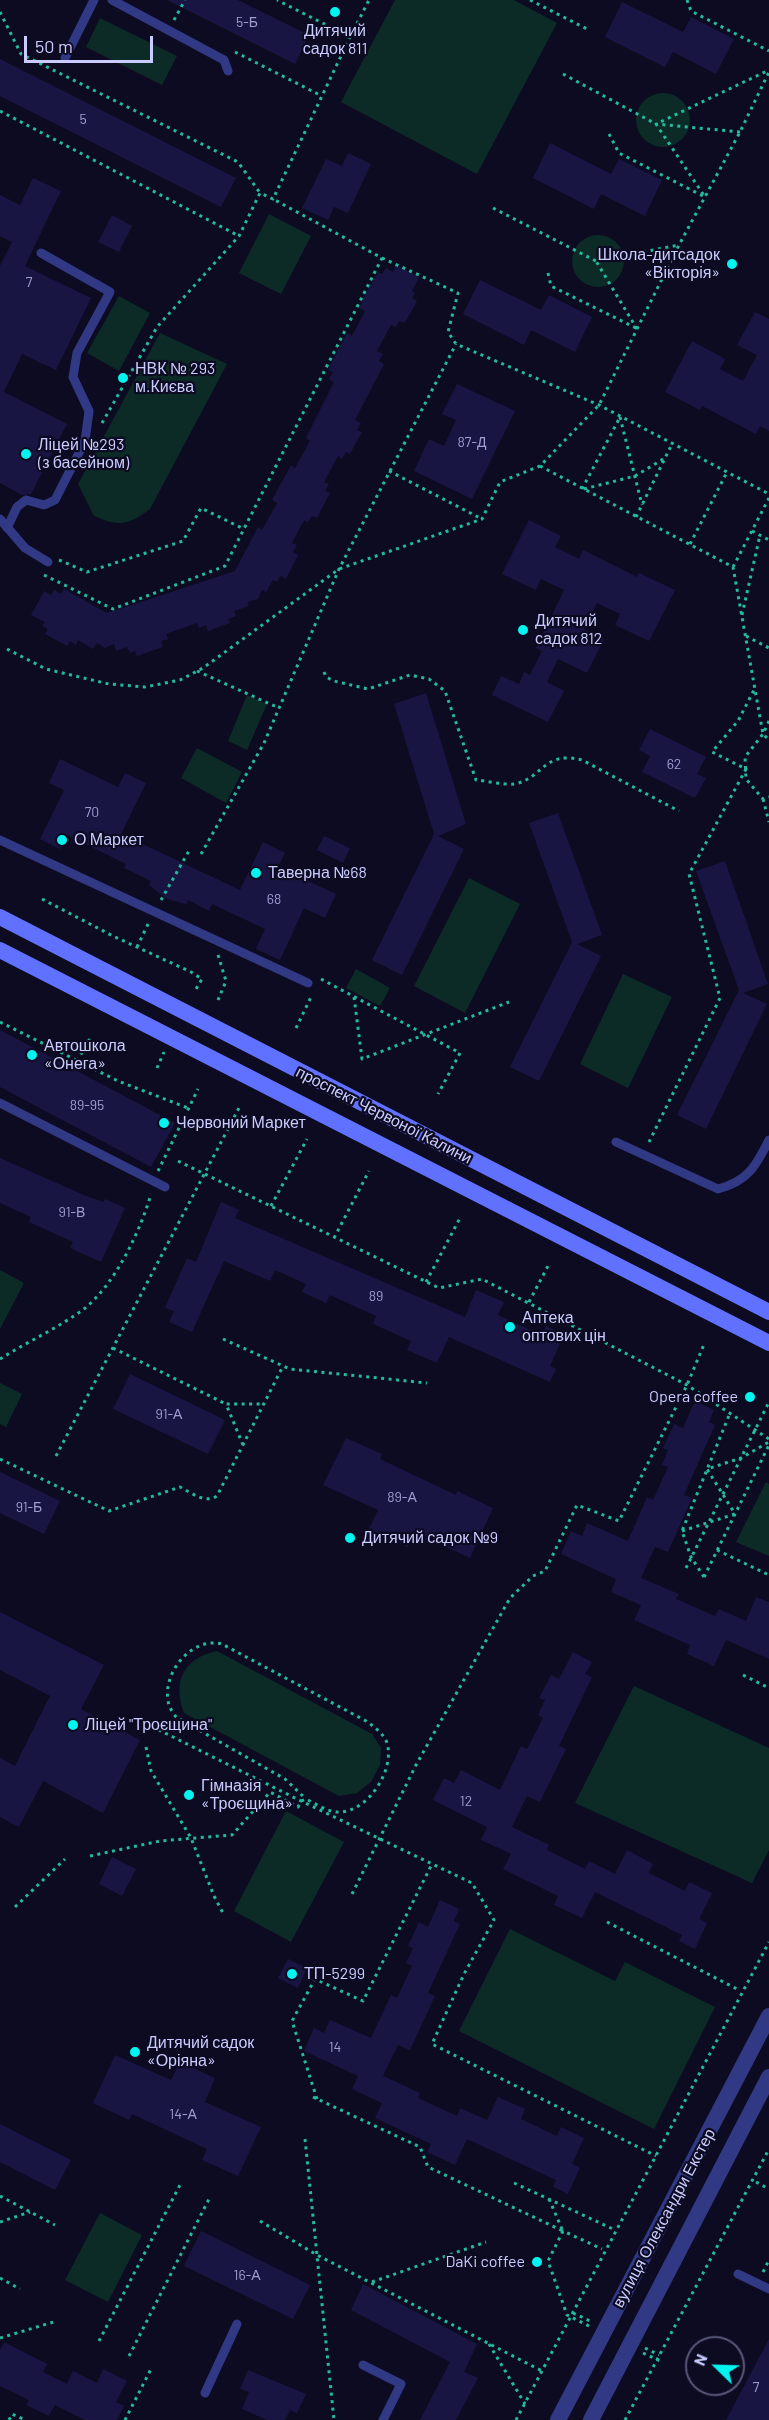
<!DOCTYPE html>
<html>
<head>
<meta charset="utf-8">
<style>
	body { margin:0 }
	#map { position:relative; width:769px; height:2420px; overflow:hidden; background:#0c0b21; font-family:Barlow,sans-serif }
	canvas { display:block }
	.north { position:absolute; left:685px; top:2336px; width:60px; height:60px; box-sizing:border-box; background:#0c0b21; border:2px solid #58587a; border-radius:50%; rotate:293deg; font-size:16px; font-weight:700; line-height:24px; text-align:center; color:#cacbff }
	.north::after { content:''; display:block; margin:auto; width:21px; height:27px; background:#00f5f0; clip-path:polygon(50% 0,100% 100%,50% 72%,0 100%) }
	.scale { position:absolute; left:24px; top:36px; width:129px; height:27px; box-sizing:border-box; border:3px solid #cacbff; border-top:0; padding-left:8px; font-size:18px; line-height:21px; white-space:nowrap; color:#cacbff; -webkit-text-stroke:4px #0c0b21; paint-order:stroke }
</style>
</head>
<body>
<div id="map">
<canvas width="769" height="2420"></canvas>
<div class="north">N</div>
<div class="scale">50 m</div>
</div>
<script>
const ctx = document.querySelector('canvas').getContext('2d');
ctx.lineJoin = 'round';
function fill(path, color) { ctx.fillStyle = color; ctx.fill(path, 'evenodd'); }
function strokePath(path, color, width, dash) { ctx.strokeStyle = color; ctx.lineWidth = width; ctx.lineCap = dash ? 'butt' : 'round'; ctx.setLineDash(dash || []); ctx.stroke(path); }
function label(font, color, halo, rows, align = 'center') {
  ctx.font = font + ' Barlow,sans-serif'; ctx.lineWidth = 4.5; ctx.setLineDash([]); ctx.textBaseline = 'middle'; ctx.strokeStyle = halo; ctx.fillStyle = color; for (const [text, x, y, turn = 0] of rows) {
    ctx.save(); ctx.translate(x, y); ctx.rotate((+turn || 0) * Math.PI / 180); ctx.textAlign = isNaN(turn) ? turn : align; if (halo) ctx.strokeText(text, 0, 0); ctx.fillText(text, 0, 0); ctx.restore();
  }
}
const green = new Path2D(`
	M 395,0 L 514,0 L 557,23 L 477,174 L 341,102 Z
	M 100,18 L 177,56 L 162,85 L 86,47 Z
	M636 120a27 27 0 1 1 54 0a27 27 0 1 1-54 0Z
	M 269,214 L 311,236 L 281,294 L 239,273 Z
	M572 261a26 26 0 1 1 52 0a26 26 0 1 1-52 0Z
	M 119,296 L 150,313 L 119,371 L 87,353 Z
	M 160,333 L 227,364 L 150,509 C 129,525 119,527 94,516 L 78,484 Z
	M 247,695 L 267,704 L 247,750 L 228,741 Z
	M 197,748 L 242,772 L 226,803 L 181,778 Z
	M 469,878 L 520,904 L 465,1013 L 414,986 Z
	M 356,969 L 390,988 L 380,1006 L 346,988 Z
	M 623,974 L 672,997 L 628,1088 L 580,1064 Z
	M 0,1270 L 24,1283 L 0,1329 Z
	M 0,1383 L 22,1394 L 6,1427 L 0,1424 Z
	M 766,1482 L 769,1484 L 769,1556 L 736,1542 Z
	M 217,1651 L 372,1734 L 381,1748 L 380,1765 L 371,1782 L 357,1793 L 339,1796 L 184,1713 C 172,1681 184,1658 217,1651 Z
	M 634,1686 L 769,1748 L 769,1850 L 752,1883 L 575,1803 Z
	M 286,1811 L 344,1842 L 291,1942 L 234,1911 Z
	M 510,1929 L 615,1981 L 625,1962 L 715,2007 L 654,2129 L 459,2031 Z
	M 100,2213 L 142,2235 L 108,2302 L 65,2280 Z`);
const building = new Path2D(`
	M 167,0 L 238,0 L 309,35 L 295,64 Z
	M 622,2 L 683,32 L 691,17 L 734,39 L 716,74 L 673,52 L 665,67 L 605,37 Z
	M 0,59 L 236,178 L 221,207 L 0,96 Z
	M 550,143 L 611,174 L 619,159 L 662,180 L 645,216 L 601,194 L 594,209 L 533,178 Z
	M 348,153 L 371,164 L 348,213 L 334,207 L 328,220 L 302,208 L 326,159 L 342,166 Z
	M 33,178 L 61,191 L 25,266 L 91,298 L 56,370 L 22,354 L 4,392 L 67,424 L 31,494 L 22,495 L 0,483 L 0,266 L 12,242 L 0,236 L 0,195 L 20,205 Z
	M 112,215 L 132,226 L 119,252 L 98,242 Z
	M 396,265 L 419,277 L 412,291 L 415,293 L 412,298 L 417,301 L 405,323 L 399,321 L 396,327 L 391,325 L 377,351 L 383,354 L 379,361 L 384,364 L 355,420 L 361,423 L 357,430 L 362,432 L 350,454 L 346,452 L 342,459 L 338,456 L 324,482 L 329,484 L 325,491 L 330,493 L 317,518 L 312,516 L 308,522 L 304,520 L 292,543 L 297,545 L 293,552 L 298,555 L 286,579 L 280,576 L 277,582 L 273,580 L 266,592 L 262,590 L 258,599 L 247,602 L 249,606 L 234,611 L 236,616 L 228,619 L 230,623 L 208,631 L 206,625 L 199,628 L 197,623 L 166,634 L 168,639 L 161,641 L 163,647 L 137,656 L 135,651 L 130,653 L 127,647 L 116,651 L 114,644 L 105,648 L 97,643 L 93,649 L 78,640 L 76,645 L 70,641 L 67,646 L 45,634 L 48,629 L 42,626 L 45,622 L 31,615 L 44,591 L 51,595 L 54,590 L 61,594 L 64,589 L 107,613 L 235,571 L 258,527 L 262,530 L 277,503 L 272,500 L 291,465 L 295,468 L 310,441 L 306,438 L 334,382 L 329,379 L 333,372 L 328,370 L 347,333 L 352,336 L 365,311 L 359,308 L 371,284 L 378,272 L 382,274 L 386,268 L 393,272 Z
	M 480,280 L 541,310 L 549,295 L 592,317 L 575,352 L 531,330 L 524,345 L 463,314 Z
	M 755,312 L 769,319 L 769,431 L 760,426 L 756,434 L 702,406 L 700,410 L 665,392 L 692,341 L 725,359 L 720,369 L 743,381 L 757,355 L 737,345 Z
	M 457,384 L 515,411 L 472,499 L 414,471 L 429,439 L 444,446 L 456,420 L 442,414 Z
	M 529,520 L 561,536 L 555,547 L 579,559 L 583,550 L 637,577 L 639,573 L 675,590 L 649,641 L 615,625 L 620,614 L 597,603 L 584,629 L 604,639 L 587,673 L 558,659 L 547,682 L 564,691 L 548,722 L 492,695 L 501,676 L 519,684 L 524,672 L 530,675 L 542,651 L 536,648 L 564,590 L 541,579 L 536,590 L 502,574 Z
	M 426,693 L 466,824 L 438,836 L 464,849 L 402,975 L 372,960 L 434,834 L 394,704 Z
	M 650,729 L 706,757 L 697,774 L 706,778 L 695,798 L 642,772 L 650,756 L 639,750 Z
	M 60,759 L 118,787 L 125,773 L 146,783 L 121,834 L 240,890 L 263,842 L 285,853 L 278,867 L 336,894 L 325,918 L 304,908 L 280,960 L 256,949 L 265,929 L 212,904 L 209,911 L 188,900 L 186,904 L 167,899 L 149,885 L 151,881 L 124,868 L 126,864 L 67,835 L 60,849 L 40,839 L 64,790 L 49,783 Z
	M 558,813 L 602,935 L 577,944 L 601,956 L 539,1081 L 510,1067 L 572,942 L 529,823 Z
	M 324,836 L 350,848 L 343,863 L 317,850 Z
	M 725,861 L 768,984 L 743,993 L 767,1004 L 706,1129 L 677,1115 L 739,990 L 696,871 Z
	M 0,1030 L 175,1123 L 151,1167 L 0,1087 Z
	M 0,1158 L 86,1196 L 103,1202 L 105,1199 L 125,1208 L 101,1262 L 70,1248 L 73,1242 L 29,1222 L 31,1217 L 0,1203 Z
	M 221,1202 L 239,1210 L 235,1218 L 465,1317 L 476,1290 L 504,1302 L 498,1315 L 542,1335 L 546,1326 L 564,1334 L 550,1366 L 556,1369 L 550,1382 L 449,1337 L 437,1363 L 407,1350 L 411,1341 L 373,1324 L 376,1316 L 330,1295 L 326,1303 L 313,1297 L 302,1292 L 306,1284 L 275,1270 L 270,1281 L 224,1261 L 192,1332 L 169,1322 L 174,1311 L 165,1308 L 187,1258 L 196,1262 Z
	M 130,1374 L 225,1420 L 208,1454 L 113,1409 Z
	M 695,1401 L 714,1410 L 709,1422 L 715,1425 L 684,1495 L 692,1498 L 668,1552 L 655,1547 L 641,1578 L 679,1594 L 676,1599 L 715,1616 L 719,1609 L 746,1621 L 756,1597 L 769,1602 L 769,1659 L 726,1640 L 714,1666 L 687,1654 L 690,1645 L 634,1620 L 641,1605 L 611,1592 L 616,1579 L 561,1554 L 571,1531 L 582,1536 L 587,1523 L 628,1541 L 647,1497 L 653,1500 L 668,1467 L 662,1465 L 668,1450 L 663,1448 L 674,1424 L 683,1428 Z
	M 346,1438 L 382,1454 L 380,1459 L 456,1495 L 457,1491 L 493,1508 L 470,1558 L 414,1532 L 408,1547 L 369,1529 L 378,1510 L 323,1485 Z
	M 0,1472 L 60,1501 L 44,1534 L 0,1513 Z
	M 0,1612 L 104,1665 L 81,1709 L 140,1740 L 103,1813 L 43,1781 L 19,1827 L 0,1817 L 0,1758 L 15,1766 L 50,1696 L 0,1670 Z
	M 573,1652 L 592,1662 L 585,1674 L 592,1677 L 559,1746 L 566,1749 L 540,1802 L 527,1796 L 512,1827 L 549,1845 L 547,1850 L 585,1869 L 589,1861 L 615,1874 L 627,1850 L 653,1864 L 649,1873 L 685,1891 L 689,1882 L 712,1893 L 699,1919 L 707,1923 L 695,1949 L 679,1941 L 682,1935 L 595,1892 L 582,1918 L 554,1905 L 558,1896 L 503,1869 L 511,1854 L 481,1840 L 487,1827 L 433,1800 L 444,1778 L 454,1783 L 461,1770 L 500,1790 L 521,1746 L 527,1749 L 543,1718 L 538,1715 L 545,1700 L 539,1698 L 551,1675 L 559,1679 Z
	M 112,1857 L 136,1869 L 122,1896 L 99,1884 Z
	M 440,1900 L 459,1909 L 454,1921 L 460,1924 L 428,1993 L 435,1996 L 410,2050 L 398,2045 L 383,2076 L 420,2093 L 418,2098 L 457,2116 L 460,2108 L 487,2120 L 498,2097 L 525,2109 L 521,2119 L 557,2136 L 561,2127 L 584,2138 L 572,2164 L 580,2168 L 568,2194 L 553,2187 L 556,2180 L 467,2139 L 455,2165 L 427,2152 L 431,2144 L 375,2118 L 382,2103 L 352,2089 L 358,2076 L 304,2051 L 314,2028 L 324,2033 L 330,2020 L 371,2038 L 391,1995 L 397,1998 L 412,1966 L 406,1963 L 413,1948 L 408,1946 L 419,1922 L 428,1927 Z
	M 288,1959 L 307,1968 L 298,1988 L 278,1978 Z
	M 115,2055 L 171,2080 L 180,2062 L 215,2078 L 205,2102 L 261,2127 L 238,2176 L 202,2160 L 207,2149 L 132,2114 L 129,2120 L 93,2103 Z
	M 0,2124 L 71,2160 L 55,2190 L 0,2162 Z
	M 201,2231 L 310,2285 L 293,2319 L 184,2266 Z
	M 363,2284 L 477,2344 L 464,2372 L 478,2378 L 456,2420 L 420,2420 L 450,2362 L 351,2310 Z
	M 769,2339 L 769,2420 L 726,2420 Z
	M 4,2342 L 47,2364 L 43,2372 L 67,2384 L 73,2371 L 97,2383 L 103,2369 L 127,2381 L 116,2402 L 124,2406 L 117,2420 L 85,2420 L 55,2405 L 49,2416 L 26,2405 L 29,2400 L 0,2386 L 0,2350 Z
	M 248,2370 L 306,2394 L 297,2413 L 290,2410 L 285,2420 L 267,2420 L 242,2409 L 249,2392 L 240,2389 Z`);
const path = new Path2D(`
	M 530,0 L 587,29
	M 687,0 L 691,11 L 769,51
	M 0,12 L 21,54 L 238,162 L 260,193
	M 174,20 L 185,0
	M 350,37 L 369,0
	M 235,52 L 322,96
	M 563,74 L 656,124 L 705,197
	M 0,111 L 239,236
	M 740,132 L 656,124 L 769,70
	M 609,134 L 619,153 L 703,196
	M 493,208 L 596,261
	M 382,258 L 458,293 L 448,332 L 456,344 L 599,405 L 769,494
	M 548,273 L 551,286 L 636,328
	M 637,329 L 596,261 L 679,245
	M 620,417 L 642,505
	M 102,423 L 157,327 L 239,236 L 260,193 L 273,199 L 350,37 L 277,0
	M 540,466 L 733,567 L 763,734 L 769,740
	M 389,471 L 482,519
	M 582,489 L 619,419
	M 584,489 L 635,476 L 665,458
	M 636,517 L 672,444
	M 752,531 L 769,540
	M 690,544 L 727,472
	M 59,560 L 87,572 L 183,541 L 201,508 L 244,529
	M 733,567 L 769,498
	M 44,575 L 113,609 L 225,566 L 382,258 L 273,199
	M 742,615 L 760,535
	M 746,636 L 769,648
	M 7,649 L 46,669 L 109,684 L 145,687 L 180,680 L 203,668 L 339,569 L 482,519 L 500,482 L 540,466 L 599,405 L 679,245 L 740,132 L 769,72
	M 197,671 L 279,708
	M 324,672 L 326,677 L 334,681 L 368,689 L 410,675 L 429,679 L 445,691 L 476,780 C 487,781 503,785 514,784 C 543,779 543,750 582,760 L 679,811
	M 769,721 L 763,734 L 745,757 L 746,779 L 763,799 L 769,797
	M 763,799 L 769,822
	M 201,854 L 264,743 L 339,569 L 456,344
	M 42,899 L 113,936 L 191,972 L 202,979 L 196,989
	M 161,900 L 190,849
	M 137,947 L 149,922
	M 218,955 L 226,981 L 218,1000
	M 321,979 L 460,1053 L 438,1094
	M 354,997 L 362,1059 L 509,1002
	M 0,1022 L 118,1081 L 188,1108
	M 296,1028 L 312,995
	M 77,1061 L 92,1035
	M 157,1068 L 164,1052
	M 649,1142 L 720,998 L 689,874 L 746,769 L 712,752 L 738,721 L 755,688
	M 178,1161 L 439,1288 L 482,1279 L 687,1385 L 769,1439
	M 158,1171 L 198,1089
	M 271,1206 L 307,1139
	M 334,1238 L 369,1171
	M 426,1282 L 460,1218
	M 529,1302 L 549,1264
	M 223,1339 L 290,1369 L 427,1383
	M 113,1348 L 226,1404
	M 0,1359 C 27,1342 58,1328 84,1309 C 115,1284 140,1232 151,1194
	M 243,1445 L 226,1404 L 264,1404
	M 56,1456 L 239,1108
	M 0,1459 L 109,1511 L 180,1487 C 192,1493 205,1504 217,1496 L 283,1366
	M 682,1531 L 735,1514 L 707,1469 L 741,1458 L 769,1442
	M 717,1550 L 769,1575
	M 686,1568 L 769,1402
	M 704,1577 L 691,1557 L 682,1531 L 730,1413
	M 704,1577 L 769,1445
	M 743,1675 L 769,1688
	M 145,1723 L 301,1801 L 472,1883 L 494,1920 L 464,1974 L 432,2044 L 656,2156
	M 146,1747 L 151,1771 L 191,1838 L 214,1896 L 224,1915
	M 90,1856 L 160,1841 L 232,1835 L 270,1792 L 298,1807 L 301,1801 L 306,1799 C 316,1804 329,1813 340,1812 C 369,1811 395,1769 387,1743 C 384,1734 375,1728 368,1722 L 222,1644 C 191,1636 160,1675 169,1705 C 170,1709 174,1714 176,1717 L 285,1779 L 306,1799
	M 352,1894 L 416,1765 L 510,1598 L 533,1576 L 545,1571 L 577,1505 L 619,1521 L 687,1385 L 705,1342
	M 15,1907 L 65,1859
	M 607,1922 L 739,1990
	M 313,2097 L 420,2147 L 428,2167 L 563,2231
	M 317,2099 L 292,2021 L 315,1979 L 363,2001 L 432,1864
	M 305,2139 L 334,2420
	M 756,2182 L 769,2189
	M 514,2183 L 613,2229
	M 0,2196 L 55,2225
	M 549,2199 L 562,2229
	M 260,2221 L 317,2255 L 542,2371
	M 0,2222 L 30,2212
	M 763,2272 L 769,2260
	M 0,2278 L 20,2289
	M 372,2282 L 486,2242
	M 573,2313 L 590,2321
	M 589,2326 L 567,2315 L 548,2261 L 563,2231 L 602,2249
	M 0,2338 L 57,2321
	M 99,2341 L 181,2183
	M 489,2344 L 525,2404
	M 645,2348 L 659,2355
	M 643,2353 L 660,2361
	M 129,2356 L 210,2197
	M 9,2420 L 12,2414 L 25,2420
	M 125,2420 L 152,2367
	M 516,2420 L 769,1942
	M 625,2420 L 769,2149`);
const service = new Path2D(`
	M 112,0 L 224,60 L 228,71
	M 65,58 L 94,0
	M 0,519 L 25,548 L 48,562
	M 7,528 L 17,507 L 26,500 L 44,505 L 55,500 L 85,441 L 89,411 L 73,377 L 77,353 L 110,292 L 41,253
	M 0,840 L 308,983
	M 0,1103 L 165,1187
	M 616,1142 L 718,1189 C 748,1181 756,1166 769,1140
	M 738,2274 L 769,2289
	M 363,2365 L 401,2384 L 383,2420
	M 205,2393 L 237,2324`);
const tertiary = new Path2D(`
	M 558,2420 L 769,2016
	M 591,2420 L 769,2077`);
const secondary = new Path2D(`
	M 0,917 L 769,1312
	M 0,950 L 769,1343`);
const markers = [
	[335,12,6,"#00f5f0"],
	[732,264,6,"#00f5f0"],
	[123,378,6,"#00f5f0"],
	[26,454,6,"#00f5f0"],
	[523,630,6,"#00f5f0"],
	[62,840,6,"#00f5f0"],
	[256,873,6,"#00f5f0"],
	[32,1055,6,"#00f5f0"],
	[164,1123,6,"#00f5f0"],
	[510,1327,6,"#00f5f0"],
	[750,1397,6,"#00f5f0"],
	[350,1538,6,"#00f5f0"],
	[73,1725,6,"#00f5f0"],
	[189,1795,6,"#00f5f0"],
	[292,1974,6,"#00f5f0"],
	[135,2052,6,"#00f5f0"],
	[537,2262,6,"#00f5f0"]
];
const numberNames = [
	["5-Б",247,22],
	["5",83,119],
	["7",29,282],
	["87-Д",472,442],
	["62",674,764],
	["70",92,812],
	["68",274,899],
	["89-95",87,1105],
	["91-В",72,1212],
	["89",376,1296],
	["91-А",169,1414],
	["89-А",402,1497],
	["91-Б",29,1507],
	["12",466,1801],
	["14",335,2047],
	["14-А",183,2114],
	["16-А",247,2275],
	["7",756,2387]
];
const poiNames = [
	["Дитячий",335,31,"center"],
	["садок 811",335,49,"center"],
	["Школа-дитсадок",720,255,"right"],
	["«Вікторія»",720,273,"right"],
	["НВК № 293",135,369],
	["м.Києва",135,387],
	["Ліцей №293",38,445],
	["(з басейном)",38,463],
	["Дитячий",535,621],
	["садок 812",535,639],
	["О Маркет",74,840],
	["Таверна №68",268,873],
	["Автошкола",44,1046],
	["«Онега»",44,1064],
	["Червоний Маркет",176,1123],
	["Аптека",522,1318],
	["оптових цін",522,1336],
	["Opera coffee",738,1397,"right"],
	["Дитячий садок №9",362,1538],
	["Ліцей \"Троєщина\"",85,1725],
	["Гімназія",201,1786],
	["«Троєщина»",201,1804],
	["ТП-5299",304,1974],
	["Дитячий садок",147,2043],
	["«Оріяна»",147,2061],
	["DaKi coffee",525,2262,"right"]
];
const streetNames = [
	["проспект Червоної Калини",384,1115,27],
	["вулиця Олександри Екстер",664,2218,-62]
];
fill(green, '#0d2b26');
fill(building, '#191543');
strokePath(path, '#22bb9f', 3, [3, 4.5]);
strokePath(service, '#313884', 9);
strokePath(tertiary, '#313884', 16);
strokePath(secondary, '#6171ff', 16);
for (const [x, y, r, color] of markers) { const dot = new Path2D(); dot.arc(x, y, r, 0, 2 * Math.PI); ctx.fillStyle = color; ctx.fill(dot); strokePath(dot, '#0c0b21', 2); }
label('14px', '#9e9ed0', null, numberNames);
label('16px', '#cacbff', '#0c0b21', poiNames, 'left');
label('16px', '#cacbff', '#0c0b21', streetNames);
</script>
</body>
</html>
